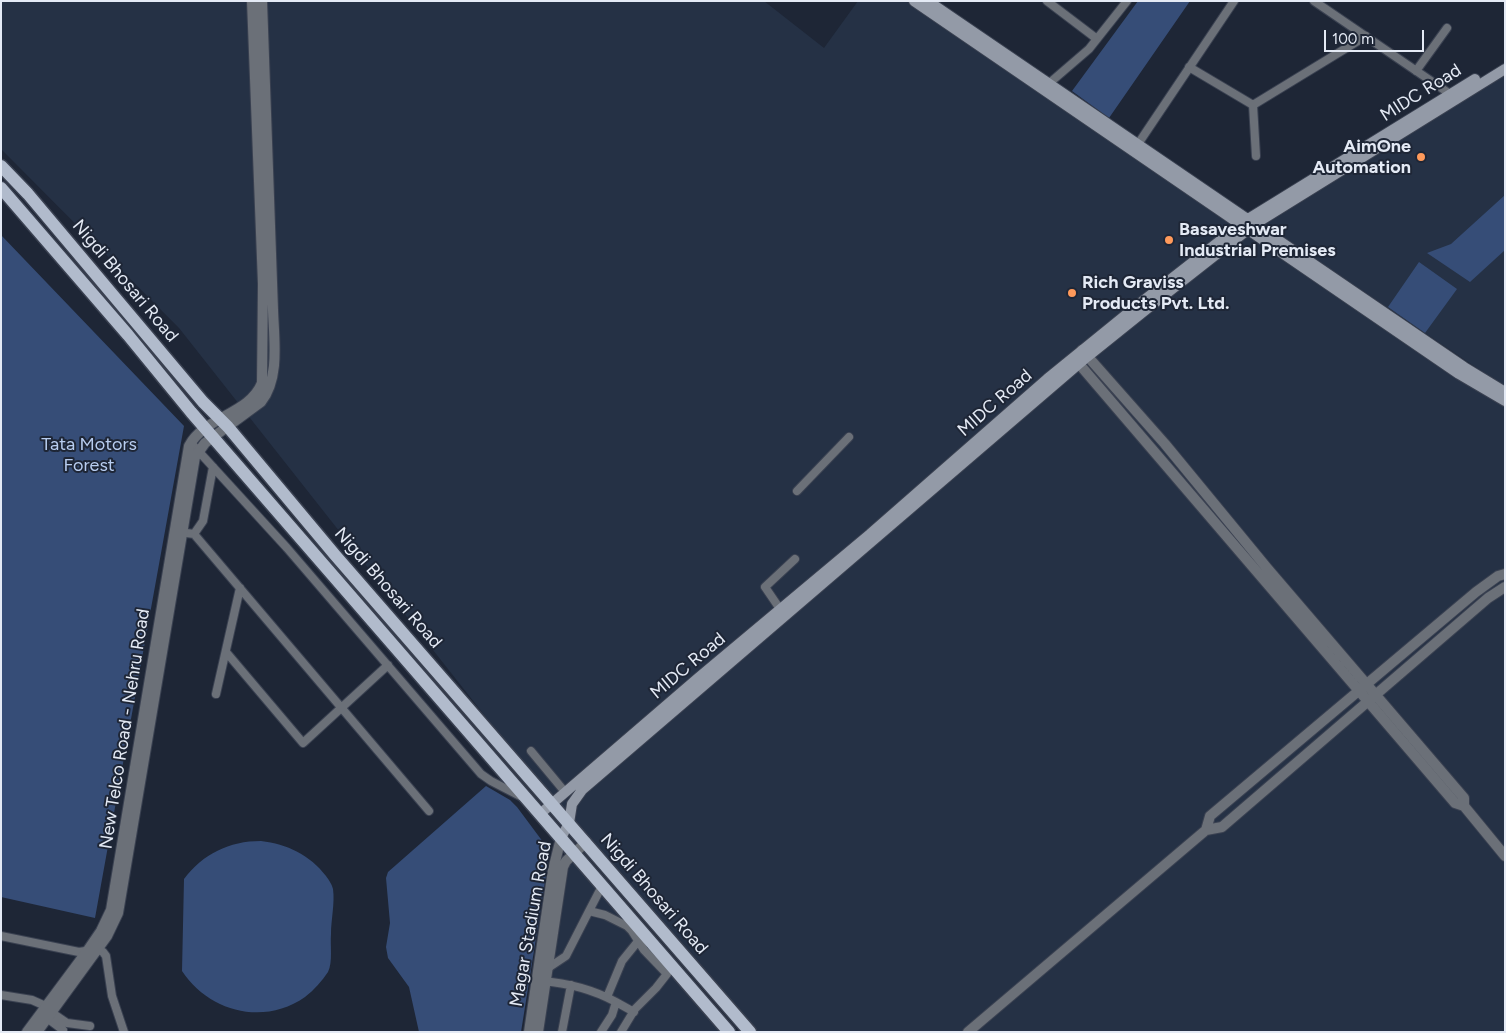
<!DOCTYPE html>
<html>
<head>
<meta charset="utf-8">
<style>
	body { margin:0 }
	#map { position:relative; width:1506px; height:1033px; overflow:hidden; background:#1e2636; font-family:Figtree,sans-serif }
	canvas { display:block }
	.frame { position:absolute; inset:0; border:2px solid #e4eaf5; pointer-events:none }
	.scale { position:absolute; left:1324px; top:30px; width:100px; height:22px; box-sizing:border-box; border:2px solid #e4eaf5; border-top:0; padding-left:6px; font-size:15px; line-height:18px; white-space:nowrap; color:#e4eaf5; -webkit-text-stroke:4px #1e2636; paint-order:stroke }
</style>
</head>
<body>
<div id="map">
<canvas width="1506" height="1033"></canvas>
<div class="frame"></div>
<div class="scale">100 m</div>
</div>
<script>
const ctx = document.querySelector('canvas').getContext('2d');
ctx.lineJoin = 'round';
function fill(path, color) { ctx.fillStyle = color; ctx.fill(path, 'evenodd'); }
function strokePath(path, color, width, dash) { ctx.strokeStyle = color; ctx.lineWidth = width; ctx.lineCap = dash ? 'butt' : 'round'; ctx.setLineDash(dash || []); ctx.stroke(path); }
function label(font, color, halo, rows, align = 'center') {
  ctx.font = font + ' Figtree,sans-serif'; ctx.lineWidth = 4; ctx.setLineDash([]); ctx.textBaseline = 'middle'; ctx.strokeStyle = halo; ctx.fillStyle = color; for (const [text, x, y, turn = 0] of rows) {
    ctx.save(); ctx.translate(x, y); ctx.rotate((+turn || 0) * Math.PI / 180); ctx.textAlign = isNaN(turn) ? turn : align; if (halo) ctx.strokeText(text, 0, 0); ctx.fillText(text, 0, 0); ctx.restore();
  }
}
const built = new Path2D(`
	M 1,1 L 764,1 L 824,48 L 858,1 L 919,1 L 1505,402 L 1505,1032 L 752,1032 L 571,825 L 179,328 L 1,149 Z
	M 1505,75 L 1505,387 L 1262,223 Z
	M 571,854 L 725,1032 L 543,1032 Z`);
const green = new Path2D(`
	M 1138,1 L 1190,1 L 1109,118 L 1072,91 Z
	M 1505,195 L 1505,250 L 1470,282 L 1427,253 L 1451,244 Z
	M 1,235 L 184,426 L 95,918 L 1,897 Z
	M 1419,262 L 1457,289 L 1425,333 L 1388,307 Z
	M 486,786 L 510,800 L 517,807 L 546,846 L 548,863 L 521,1032 L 419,1032 L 409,987 L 388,958 L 386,947 L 390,923 L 386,878 L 388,872 Z
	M 261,841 C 287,844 310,855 326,876 C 328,879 332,884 333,889 C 335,903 331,920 331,934 C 330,945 333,962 328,972 C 322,981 314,990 305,997 C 264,1026 209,1012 182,971 L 184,879 C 203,854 229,841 261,841 Z`);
const minor = new Path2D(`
	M 1047,1 L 1097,39
	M 1314,1 L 1453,96
	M 1189,67 L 1253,105
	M 1416,71 L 1447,28
	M 1046,86 L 1089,49 L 1127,1
	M 1253,105 L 1366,36
	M 1253,105 L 1256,156
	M 1136,147 L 1234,1
	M 191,443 L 287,548 L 481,774 L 491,781 L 520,796
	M 797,491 L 849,437
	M 179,532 L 194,534 L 429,811
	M 194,534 L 203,521 L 213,467
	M 780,609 L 765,587 L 795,559
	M 226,652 L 303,743 L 388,665
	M 216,694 L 240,588
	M 531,751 L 565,792
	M 589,911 L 602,886
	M 1,936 L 79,952 L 98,949 L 103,952 L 106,956 L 112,996 L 124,1032
	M 548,968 L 566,956 L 589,911 L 605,915 L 627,926 L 631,925
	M 541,981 C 568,983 592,989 616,1002 L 612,1015 L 601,1032
	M 1,995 L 32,1000 L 50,1008
	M 607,997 L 622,961 L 639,940
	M 616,1002 L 634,1012
	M 51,1012 L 67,1023 L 90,1026
	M 47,1018 L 63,1030
	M 562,1032 L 571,985
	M 621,1032 L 635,1009 L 656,988 L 667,974 L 644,950 L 632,931 L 627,926`);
const tertiary = new Path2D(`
	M 1082,350 L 1165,444 L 1267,568 L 1464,798 L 1464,806
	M 1074,358 L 1455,803 L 1464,806 L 1505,856
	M 1206,830 L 1210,816 L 1476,592 L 1498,576 L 1505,574
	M 27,1032 L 88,950 L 101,931 L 111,910 L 189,446 C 205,416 249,415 262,383 L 263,284 L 252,1
	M 37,1032 L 107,936 L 118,913 L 195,457 L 205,443 L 261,402 C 280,378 274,340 273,310 L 262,1
	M 529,1032 L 553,870 L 561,838
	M 538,1032 L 563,867 L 566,861 L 586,842
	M 968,1032 L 1206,830 L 1222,827 L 1488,598 L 1505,587`);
const secondary = new Path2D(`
	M 914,1 L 1459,374 L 1505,401
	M 928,1 L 1464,367 L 1505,392
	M 540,814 L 698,678 L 870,534 L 1047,379 L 1143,301 L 1248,219 L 1475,79
	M 561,838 L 569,823 L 572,804 L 582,790 L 1087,357 L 1148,308 L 1255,224 L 1505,69`);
const primary = new Path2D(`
	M 1,166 L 28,194 L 203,402 L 228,427 L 335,555 L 750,1032
	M 1,188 L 128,335 L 191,412 L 729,1032`);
const markers = [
	[1421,157,5,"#ff9a5b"],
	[1169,240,5,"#ff9a5b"],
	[1072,293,5,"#ff9a5b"]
];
const streetNames = [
	["MIDC Road",1421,93,-32],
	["Nigdi Bhosari Road",125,281,50],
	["MIDC Road",995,403,-41],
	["Nigdi Bhosari Road",388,588,49],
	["MIDC Road",688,666,-40],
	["New Telco Road - Nehru Road",125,729,-81],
	["Nigdi Bhosari Road",654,894,49],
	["Magar Stadium Road",531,924,-80]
];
const poiNames = [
	["AimOne",1411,147,"right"],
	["Automation",1411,168,"right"],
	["Basaveshwar",1179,230],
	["Industrial Premises",1179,251],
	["Rich Graviss",1082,283],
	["Products Pvt. Ltd.",1082,304]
];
const parkNames = [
	["Tata Motors",89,445],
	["Forest",89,466]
];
fill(built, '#253145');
fill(green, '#364d77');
strokePath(minor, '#3a4151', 10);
strokePath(tertiary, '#3a4151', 12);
strokePath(secondary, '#3a4151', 12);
strokePath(primary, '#3a4151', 15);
strokePath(minor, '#6b7078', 8);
strokePath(tertiary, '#6b7078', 10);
strokePath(secondary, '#939aa7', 10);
strokePath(primary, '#b1bbcc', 12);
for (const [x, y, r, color] of markers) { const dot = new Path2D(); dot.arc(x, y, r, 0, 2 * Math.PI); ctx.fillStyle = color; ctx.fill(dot); strokePath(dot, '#1e2636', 2); }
label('18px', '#e4eaf5', '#1e2636', streetNames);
label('bold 18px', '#e4eaf5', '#1e2636', poiNames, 'left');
label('18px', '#b8cdf0', '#1e2636', parkNames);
</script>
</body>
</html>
